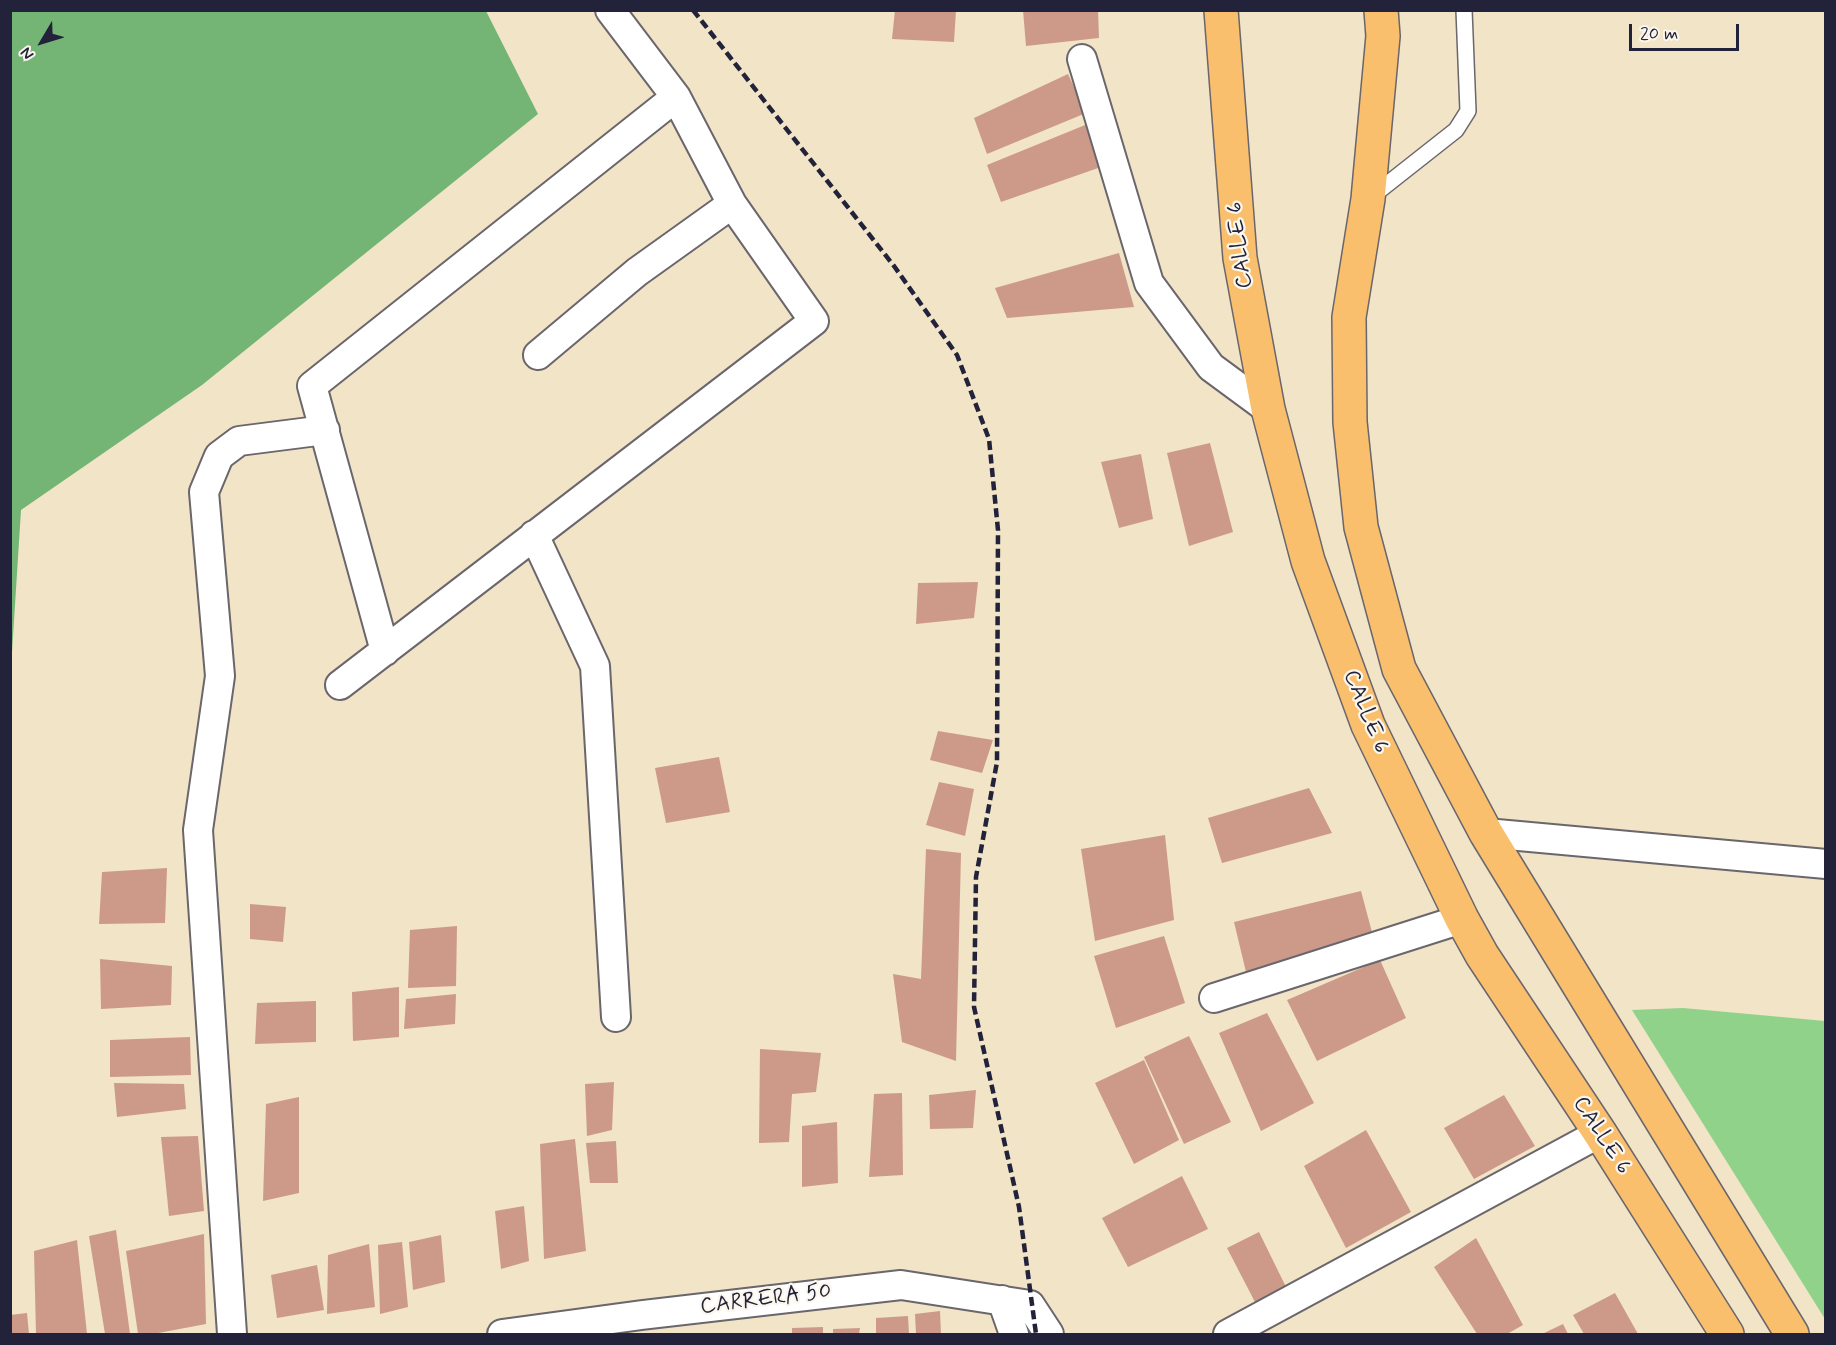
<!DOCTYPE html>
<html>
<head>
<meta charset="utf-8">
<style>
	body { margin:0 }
	#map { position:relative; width:1836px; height:1345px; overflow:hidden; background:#f1e4c7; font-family:Mynerve,sans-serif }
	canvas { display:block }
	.frame { position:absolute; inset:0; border:12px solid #22223b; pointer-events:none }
	.north { position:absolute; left:12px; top:12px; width:60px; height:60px; -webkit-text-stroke:4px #fbf7ec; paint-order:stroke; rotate:232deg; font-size:16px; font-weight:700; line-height:24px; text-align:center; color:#22223b }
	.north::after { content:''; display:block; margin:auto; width:21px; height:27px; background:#22223b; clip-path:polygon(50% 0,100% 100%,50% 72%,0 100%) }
	.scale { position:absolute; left:1629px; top:24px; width:110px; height:27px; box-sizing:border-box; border:3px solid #22223b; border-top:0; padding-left:8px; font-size:18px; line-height:21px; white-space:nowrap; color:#22223b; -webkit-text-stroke:4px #fbf7ec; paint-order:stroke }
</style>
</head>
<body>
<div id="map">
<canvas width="1836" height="1345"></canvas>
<div class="frame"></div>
<div class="north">N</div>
<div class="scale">20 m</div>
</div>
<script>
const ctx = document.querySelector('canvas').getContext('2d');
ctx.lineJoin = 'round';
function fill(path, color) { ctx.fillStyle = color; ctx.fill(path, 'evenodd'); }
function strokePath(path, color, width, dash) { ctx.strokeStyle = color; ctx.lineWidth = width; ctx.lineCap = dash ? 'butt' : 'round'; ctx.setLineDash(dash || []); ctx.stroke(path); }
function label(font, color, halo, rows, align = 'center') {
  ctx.font = font + ' Mynerve,sans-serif'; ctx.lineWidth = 4.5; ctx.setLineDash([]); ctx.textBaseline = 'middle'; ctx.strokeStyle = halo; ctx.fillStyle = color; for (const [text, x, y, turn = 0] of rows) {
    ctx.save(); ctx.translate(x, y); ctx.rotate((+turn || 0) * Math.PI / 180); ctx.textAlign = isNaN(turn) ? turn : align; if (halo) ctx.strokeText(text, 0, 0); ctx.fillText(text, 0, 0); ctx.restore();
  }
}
const green = new Path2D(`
	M 1683,1008 L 1825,1021 L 1825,1319 L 1632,1010 Z`);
const forest = new Path2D(`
	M 11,10 L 486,11 L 538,114 L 202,385 L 21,510 L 11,668 Z`);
const building = new Path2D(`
	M 895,10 L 956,10 L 954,42 L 892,39 Z
	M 1023,10 L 1098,10 L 1099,38 L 1026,46 Z
	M 1068,74 L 1086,113 L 987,154 L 974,118 Z
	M 1090,123 L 1101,167 L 1001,202 L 987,165 Z
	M 1119,253 L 1134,307 L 1007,318 L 995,288 Z
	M 1210,443 L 1233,532 L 1189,546 L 1167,453 Z
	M 1141,454 L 1153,519 L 1119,528 L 1101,462 Z
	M 978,582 L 974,618 L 916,624 L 918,583 Z
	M 938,731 L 993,740 L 982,773 L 930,760 Z
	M 719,757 L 730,812 L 666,823 L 655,768 Z
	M 939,782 L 974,789 L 965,836 L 926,825 Z
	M 1309,788 L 1332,833 L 1222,863 L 1208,818 Z
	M 1165,835 L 1174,920 L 1095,941 L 1081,849 Z
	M 926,849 L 961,853 L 956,1061 L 902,1042 L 893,974 L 921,979 Z
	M 167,868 L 165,923 L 99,924 L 102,872 Z
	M 1361,891 L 1373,936 L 1246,972 L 1234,922 Z
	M 250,904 L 286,907 L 283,942 L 250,939 Z
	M 457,926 L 456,986 L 408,988 L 410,930 Z
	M 1164,936 L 1185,1003 L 1116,1028 L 1094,956 Z
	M 100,959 L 172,966 L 171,1005 L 101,1009 Z
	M 1380,960 L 1406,1018 L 1317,1061 L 1287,1000 Z
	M 399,987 L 399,1037 L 353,1041 L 352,992 Z
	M 456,994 L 455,1024 L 404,1029 L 406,999 Z
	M 316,1001 L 316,1042 L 255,1044 L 257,1003 Z
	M 1267,1013 L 1314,1103 L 1261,1131 L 1219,1033 Z
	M 1189,1036 L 1231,1122 L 1184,1144 L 1144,1057 Z
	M 190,1037 L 191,1075 L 110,1077 L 110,1040 Z
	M 760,1049 L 821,1053 L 816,1092 L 792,1094 L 789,1142 L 759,1143 Z
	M 1144,1060 L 1179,1140 L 1134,1164 L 1095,1083 Z
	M 614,1082 L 612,1130 L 587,1136 L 585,1084 Z
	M 114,1083 L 184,1084 L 186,1109 L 117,1117 Z
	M 976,1090 L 973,1128 L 930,1129 L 929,1095 Z
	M 902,1093 L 903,1175 L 869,1177 L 874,1094 Z
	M 1504,1095 L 1535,1146 L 1474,1179 L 1444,1128 Z
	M 299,1097 L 299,1193 L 263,1201 L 266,1104 Z
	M 837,1122 L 838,1183 L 802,1187 L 802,1126 Z
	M 1366,1130 L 1411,1212 L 1346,1248 L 1304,1166 Z
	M 198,1136 L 204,1211 L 169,1216 L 161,1137 Z
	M 575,1139 L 586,1251 L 544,1259 L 540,1144 Z
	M 616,1141 L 618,1183 L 590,1183 L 586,1143 Z
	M 1182,1176 L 1208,1229 L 1128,1267 L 1102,1218 Z
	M 524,1206 L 529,1261 L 501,1269 L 495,1211 Z
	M 116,1230 L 130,1334 L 105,1334 L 89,1236 Z
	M 1259,1232 L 1287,1289 L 1256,1304 L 1227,1248 Z
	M 204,1234 L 206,1324 L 153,1334 L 138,1334 L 126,1251 Z
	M 441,1235 L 445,1282 L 413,1290 L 409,1242 Z
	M 1476,1238 L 1523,1325 L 1507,1334 L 1477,1334 L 1434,1267 Z
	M 77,1240 L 87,1334 L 36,1334 L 34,1251 Z
	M 402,1242 L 408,1307 L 380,1314 L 378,1245 Z
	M 369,1244 L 375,1307 L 327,1314 L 328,1255 Z
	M 317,1265 L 324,1310 L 277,1318 L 271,1275 Z
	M 1615,1293 L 1638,1334 L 1584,1334 L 1573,1315 Z
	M 940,1311 L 941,1334 L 916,1334 L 915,1314 Z
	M 27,1313 L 29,1334 L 10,1334 L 10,1315 Z
	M 908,1316 L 909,1334 L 876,1334 L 876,1318 Z
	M 1563,1324 L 1568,1334 L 1542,1334 Z
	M 823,1327 L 823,1334 L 792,1334 L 792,1328 Z
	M 860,1328 L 859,1334 L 833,1334 L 833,1329 Z`);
const lane = new Path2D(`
	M 1371,197 L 1456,130 L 1468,111 L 1464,10`);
const street = new Path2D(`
	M 1082,59 L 1149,283 L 1211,367 L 1268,409
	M 538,355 L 637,272 L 732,204
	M 534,535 L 595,666 L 616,1017
	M 385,651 L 312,386 L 676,97
	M 340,685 L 814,321 L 732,204 L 676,97 L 610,10
	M 1486,833 L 1826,864
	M 1214,998 L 1462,919
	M 1002,1300 L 1014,1334
	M 232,1334 L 198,830 L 220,676 L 204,492 L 219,456 L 239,441 L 325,430
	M 502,1334 L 642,1315 L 901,1285 L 1030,1305 L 1049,1334
	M 1228,1334 L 1600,1133`);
const highway = new Path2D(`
	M 1221,10 L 1240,258 L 1268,409 L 1308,561 L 1368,725 L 1462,919 L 1482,955 L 1600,1133 L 1727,1334
	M 1381,10 L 1383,36 L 1368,199 L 1349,317 L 1350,422 L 1361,527 L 1399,669 L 1486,833 L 1792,1334`);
const rail = new Path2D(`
	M 693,10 L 894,266 L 957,355 L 989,439 L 998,530 L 997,762 L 976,877 L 974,1007 L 1019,1207 L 1036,1334`);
const streetNames = [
	["CALLE 6",1241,245,-97],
	["CALLE 6",1365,712,68],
	["CALLE 6",1601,1136,57],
	["CARRERA 50",766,1300,-7]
];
fill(green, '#90d289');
fill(forest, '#74b475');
fill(building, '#cd9a8a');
strokePath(lane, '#6a666c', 18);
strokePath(street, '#6a666c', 32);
strokePath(highway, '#6a666c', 36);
strokePath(lane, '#fff', 15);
strokePath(street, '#fff', 28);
strokePath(highway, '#f9bf6d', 33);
strokePath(rail, '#22223b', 4.5, [9, 4.5]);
label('22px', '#22223b', '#fbf7ec', streetNames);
</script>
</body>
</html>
